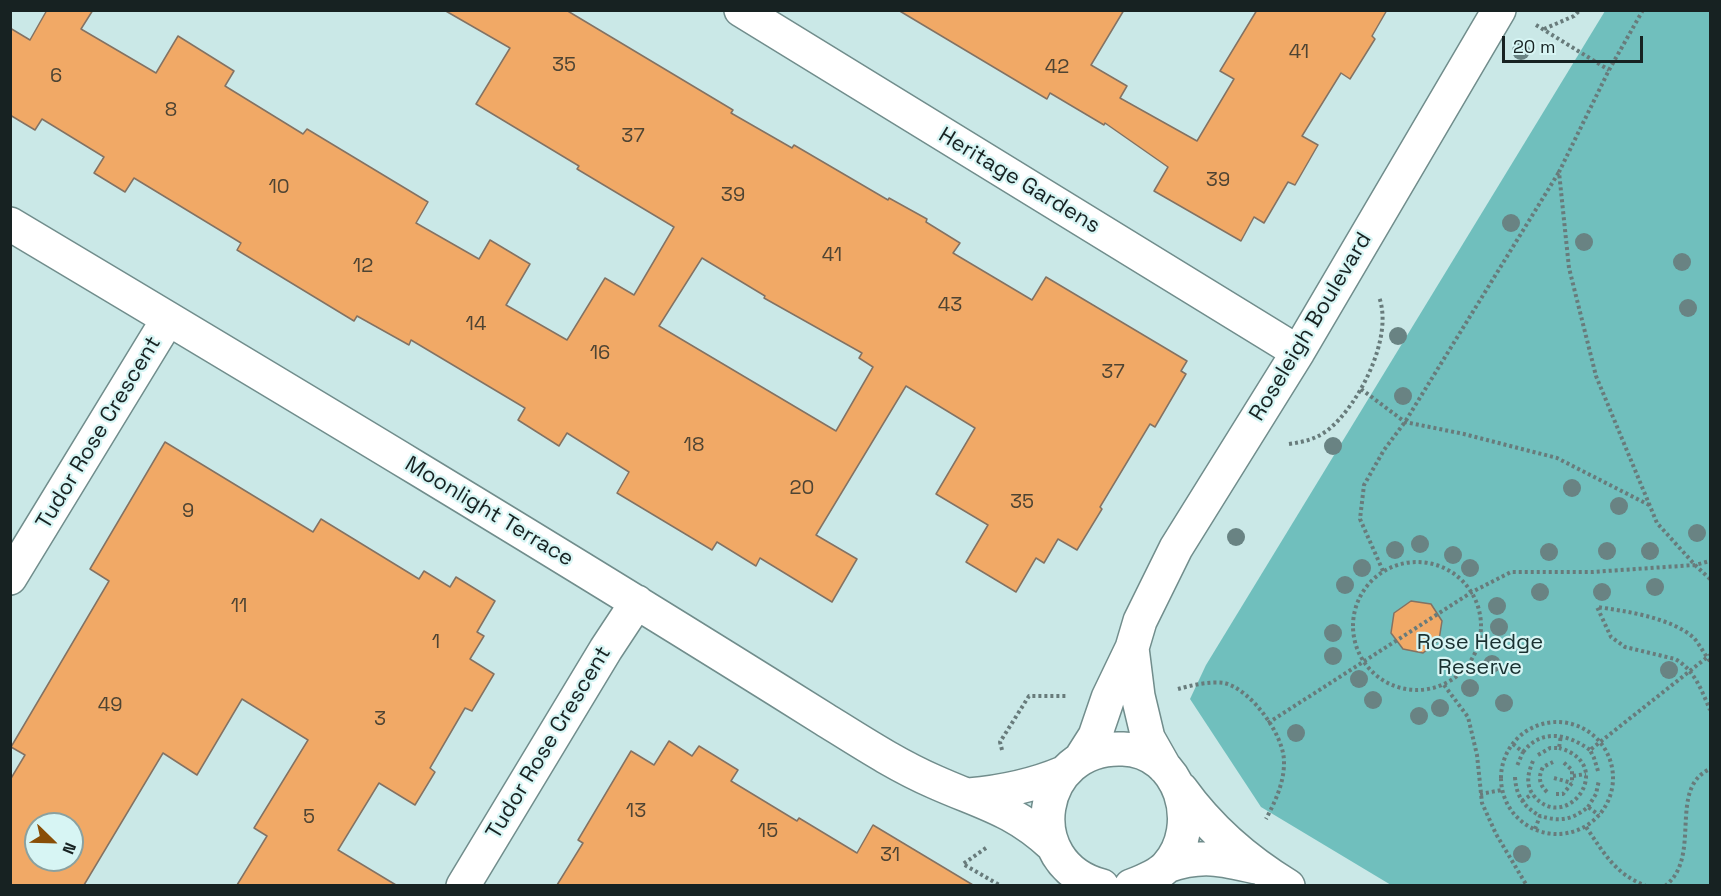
<!DOCTYPE html>
<html>
<head>
<meta charset="utf-8">
<style>
	body { margin:0 }
	#map { position:relative; width:1721px; height:896px; overflow:hidden; background:#cae8e7; font-family:"Space Grotesk",sans-serif }
	canvas { display:block }
	.frame { position:absolute; inset:0; border:12px solid #172222; pointer-events:none }
	.north { position:absolute; left:24px; top:812px; width:60px; height:60px; box-sizing:border-box; background:#d7f5f4; border:2px solid #8aa1a0; border-radius:50%; rotate:113deg; font-size:16px; font-weight:700; line-height:24px; text-align:center; color:#172222 }
	.north::after { content:''; display:block; margin:auto; width:21px; height:27px; background:#894e07; clip-path:polygon(50% 0,100% 100%,50% 72%,0 100%) }
	.scale { position:absolute; left:1502px; top:36px; width:141px; height:27px; box-sizing:border-box; border:3px solid #172222; border-top:0; padding-left:8px; font-size:18px; line-height:21px; white-space:nowrap; color:#172222; -webkit-text-stroke:4px #d7f5f4; paint-order:stroke }
</style>
</head>
<body>
<div id="map">
<canvas width="1721" height="896"></canvas>
<div class="frame"></div>
<div class="north">N</div>
<div class="scale">20 m</div>
</div>
<script>
const ctx = document.querySelector('canvas').getContext('2d');
ctx.lineJoin = 'round';
function fill(path, color) { ctx.fillStyle = color; ctx.fill(path, 'evenodd'); }
function strokePath(path, color, width, dash) { ctx.strokeStyle = color; ctx.lineWidth = width; ctx.lineCap = dash ? 'butt' : 'round'; ctx.setLineDash(dash || []); ctx.stroke(path); }
function label(font, color, halo, rows, align = 'center') {
  ctx.font = font + ' "Space Grotesk",sans-serif'; ctx.lineWidth = 4.5; ctx.setLineDash([]); ctx.textBaseline = 'middle'; ctx.strokeStyle = halo; ctx.fillStyle = color; for (const [text, x, y, turn = 0] of rows) {
    ctx.save(); ctx.translate(x, y); ctx.rotate((+turn || 0) * Math.PI / 180); ctx.textAlign = isNaN(turn) ? turn : align; if (halo) ctx.strokeText(text, 0, 0); ctx.fillText(text, 0, 0); ctx.restore();
  }
}
const green = new Path2D(`
	M 1605,11 L 1710,11 L 1710,885 L 1391,885 L 1261,807 L 1190,699 L 1206,665 Z`);
const building = new Path2D(`
	M 47,10 L 93,10 L 81,29 L 156,73 L 178,36 L 234,71 L 225,86 L 303,134 L 307,129 L 428,202 L 416,223 L 479,259 L 490,240 L 530,264 L 506,305 L 567,340 L 605,278 L 634,295 L 674,227 L 577,169 L 579,166 L 476,104 L 510,48 L 444,10 L 566,10 L 733,110 L 731,113 L 792,148 L 794,145 L 888,200 L 889,198 L 927,219 L 926,222 L 960,243 L 953,253 L 1032,300 L 1046,277 L 1187,361 L 1181,371 L 1186,374 L 1155,427 L 1150,424 L 1100,507 L 1102,509 L 1077,550 L 1058,539 L 1044,563 L 1036,558 L 1016,592 L 966,562 L 988,525 L 936,494 L 975,428 L 906,386 L 816,535 L 857,559 L 832,602 L 760,558 L 756,566 L 717,542 L 712,550 L 617,493 L 629,472 L 567,433 L 559,446 L 518,420 L 525,408 L 411,340 L 409,345 L 357,316 L 354,321 L 237,250 L 241,243 L 134,178 L 125,192 L 94,173 L 104,157 L 42,119 L 35,130 L 10,115 L 10,28 L 30,40 ZM 702,258 L 765,296 L 764,298 L 862,353 L 859,358 L 873,367 L 836,431 L 659,326 Z
	M 898,10 L 1124,10 L 1091,65 L 1127,86 L 1120,98 L 1197,141 L 1234,79 L 1220,71 L 1257,10 L 1387,10 L 1372,36 L 1375,39 L 1350,79 L 1341,73 L 1302,136 L 1318,145 L 1295,185 L 1288,182 L 1264,223 L 1254,217 L 1241,241 L 1154,191 L 1168,167 L 1105,123 L 1104,125 L 1050,93 L 1047,99 Z
	M 165,442 L 313,532 L 321,519 L 419,579 L 424,571 L 450,587 L 456,577 L 495,601 L 477,632 L 484,636 L 470,659 L 494,674 L 472,711 L 465,708 L 430,768 L 435,772 L 415,805 L 379,783 L 338,850 L 396,885 L 237,885 L 267,836 L 254,828 L 308,740 L 242,699 L 197,775 L 163,753 L 84,885 L 10,885 L 10,780 L 25,755 L 11,747 L 109,581 L 90,569 ZM 36,824 L 72,824 L 72,860 L 36,860 Z
	M 1411,601 L 1431,604 L 1442,621 L 1439,640 L 1423,653 L 1403,649 L 1391,633 L 1394,613 Z
	M 669,741 L 692,756 L 699,746 L 738,770 L 731,781 L 797,821 L 799,818 L 857,853 L 873,825 L 973,885 L 557,885 L 583,843 L 578,840 L 631,751 L 654,765 Z`);
const path = new Path2D(`
	M 1643,10 L 1609,70 L 1559,172 L 1569,268 L 1596,376 L 1657,523 L 1695,565 L 1710,579
	M 1536,25 L 1609,70
	M 1544,29 L 1574,16 L 1580,10
	M 1361,389 L 1405,422 L 1464,434 L 1557,458 L 1651,506
	M 1289,444 C 1304,442 1316,439 1328,430 C 1359,405 1394,337 1379,297
	M1353 626a64 64 0 1 1 128 0a64 64 0 1 1-128 0Z
	M 1383,571 L 1360,519 L 1364,485 L 1384,450 L 1405,422 L 1559,172
	M 1710,661 C 1704,654 1700,645 1694,638 C 1672,618 1626,611 1597,607 L 1611,637 L 1625,647 L 1675,659 C 1694,669 1702,691 1710,710
	M 1444,685 L 1468,717 L 1477,755 L 1482,803 L 1496,834 L 1527,886
	M 1178,689 C 1192,685 1210,681 1224,683 C 1251,689 1285,736 1284,763 C 1284,783 1275,802 1266,819
	M1501 778a56 56 0 1 1 112 0a56 56 0 1 1-112 0Z
	M 1268,723 L 1472,592 L 1511,572 L 1592,572 L 1695,565 L 1710,561
	M 1513,744 L 1523,752 L 1517,766
	M 1002,750 L 1000,742 L 1029,696 L 1067,696
	M 1523,752 C 1542,728 1568,734 1590,750
	M 1538,755 L 1550,748 L 1559,748 L 1561,735
	M 1533,761 C 1528,773 1525,785 1534,796 C 1567,835 1618,764 1559,748
	M 1598,771 L 1594,758 L 1590,750 L 1710,655
	M 1573,776 L 1586,774
	M 1515,777 C 1516,796 1524,807 1540,816
	M 1554,778 L 1572,783
	M 1547,792 C 1539,784 1538,777 1543,767 L 1553,762
	M 1480,794 L 1502,790
	M 1556,794 L 1563,794 L 1572,783 L 1572,770 L 1563,762
	M 1522,801 L 1532,794
	M 1588,807 L 1596,794 L 1599,780
	M 1586,827 C 1604,853 1615,874 1646,886
	M 1535,829 L 1540,816 C 1560,822 1572,820 1588,807 L 1599,815
	M 986,848 L 963,864 L 1001,886
	M 1665,886 C 1703,857 1667,788 1710,769`);
const minor = new Path2D(`
	M 741,10 L 1298,352
	M 10,224 C 283,387 555,550 824,719 C 861,742 896,765 935,782 C 982,803 1013,809 1052,845
	M 10,578 L 168,319
	M 1132,648 L 1138,696 L 1148,738 L 1165,768
	M 1081,758 L 1095,736 L 1108,698 L 1132,648 L 1140,621 L 1176,548 L 1298,352 L 1499,10
	M 1181,789 C 1209,828 1247,861 1288,886
	M 969,795 C 1002,792 1032,786 1063,773
	M 1167,866 C 1201,854 1222,859 1256,867
	M 463,886 L 606,649 L 637,602
	M 1102,886 C 1018,864 1037,745 1123,749 C 1181,751 1203,826 1167,866 C 1158,876 1144,881 1131,886`);
const trees = [
	[1521,51],
	[1511,223],
	[1584,242],
	[1682,262],
	[1688,308],
	[1398,336],
	[1403,396],
	[1333,446],
	[1572,488],
	[1619,506],
	[1697,533],
	[1236,537],
	[1420,544],
	[1395,550],
	[1607,551],
	[1650,551],
	[1549,552],
	[1453,555],
	[1362,568],
	[1470,568],
	[1345,585],
	[1655,587],
	[1540,592],
	[1602,592],
	[1497,606],
	[1499,627],
	[1333,633],
	[1333,656],
	[1492,664],
	[1669,670],
	[1359,679],
	[1470,688],
	[1373,700],
	[1504,703],
	[1440,708],
	[1419,716],
	[1296,733],
	[1522,854]
];
const numberNames = [
	["41",1299,53],
	["35",564,66],
	["42",1057,68],
	["6",56,77],
	["8",171,111],
	["37",633,137],
	["39",1218,181],
	["10",279,188],
	["39",733,196],
	["41",832,256],
	["12",363,267],
	["43",950,306],
	["14",476,325],
	["16",600,354],
	["37",1113,373],
	["18",694,446],
	["20",802,489],
	["35",1022,503],
	["9",188,512],
	["11",239,607],
	["1",436,643],
	["49",110,706],
	["3",380,720],
	["13",636,812],
	["5",309,818],
	["15",768,832],
	["31",890,856]
];
const streetNames = [
	["Heritage Gardens",1019,181,31],
	["Roseleigh Boulevard",1311,327,-59],
	["Tudor Rose Crescent",99,433,-59],
	["Moonlight Terrace",489,512,31],
	["Tudor Rose Crescent",549,743,-59]
];
const parkNames = [
	["Rose Hedge",1480,643],
	["Reserve",1480,668]
];
fill(green, '#70bfbd');
fill(building, '#f1a966');
strokePath(building, '#837263', 1.5);
strokePath(minor, '#718d8c', 36);
strokePath(path, '#687b7b', 4, [3, 3]);
strokePath(minor, '#fff', 33);
ctx.fillStyle = '#698383';
for (const [x, y] of trees) { ctx.beginPath(); ctx.arc(x, y, 9, 0, 2 * Math.PI); ctx.fill(); }
label('20px', '#4e4433', null, numberNames);
label('22px', '#172222', '#d7f5f4', streetNames);
label('22px', '#1a3131', '#d7f5f4', parkNames);
</script>
</body>
</html>
